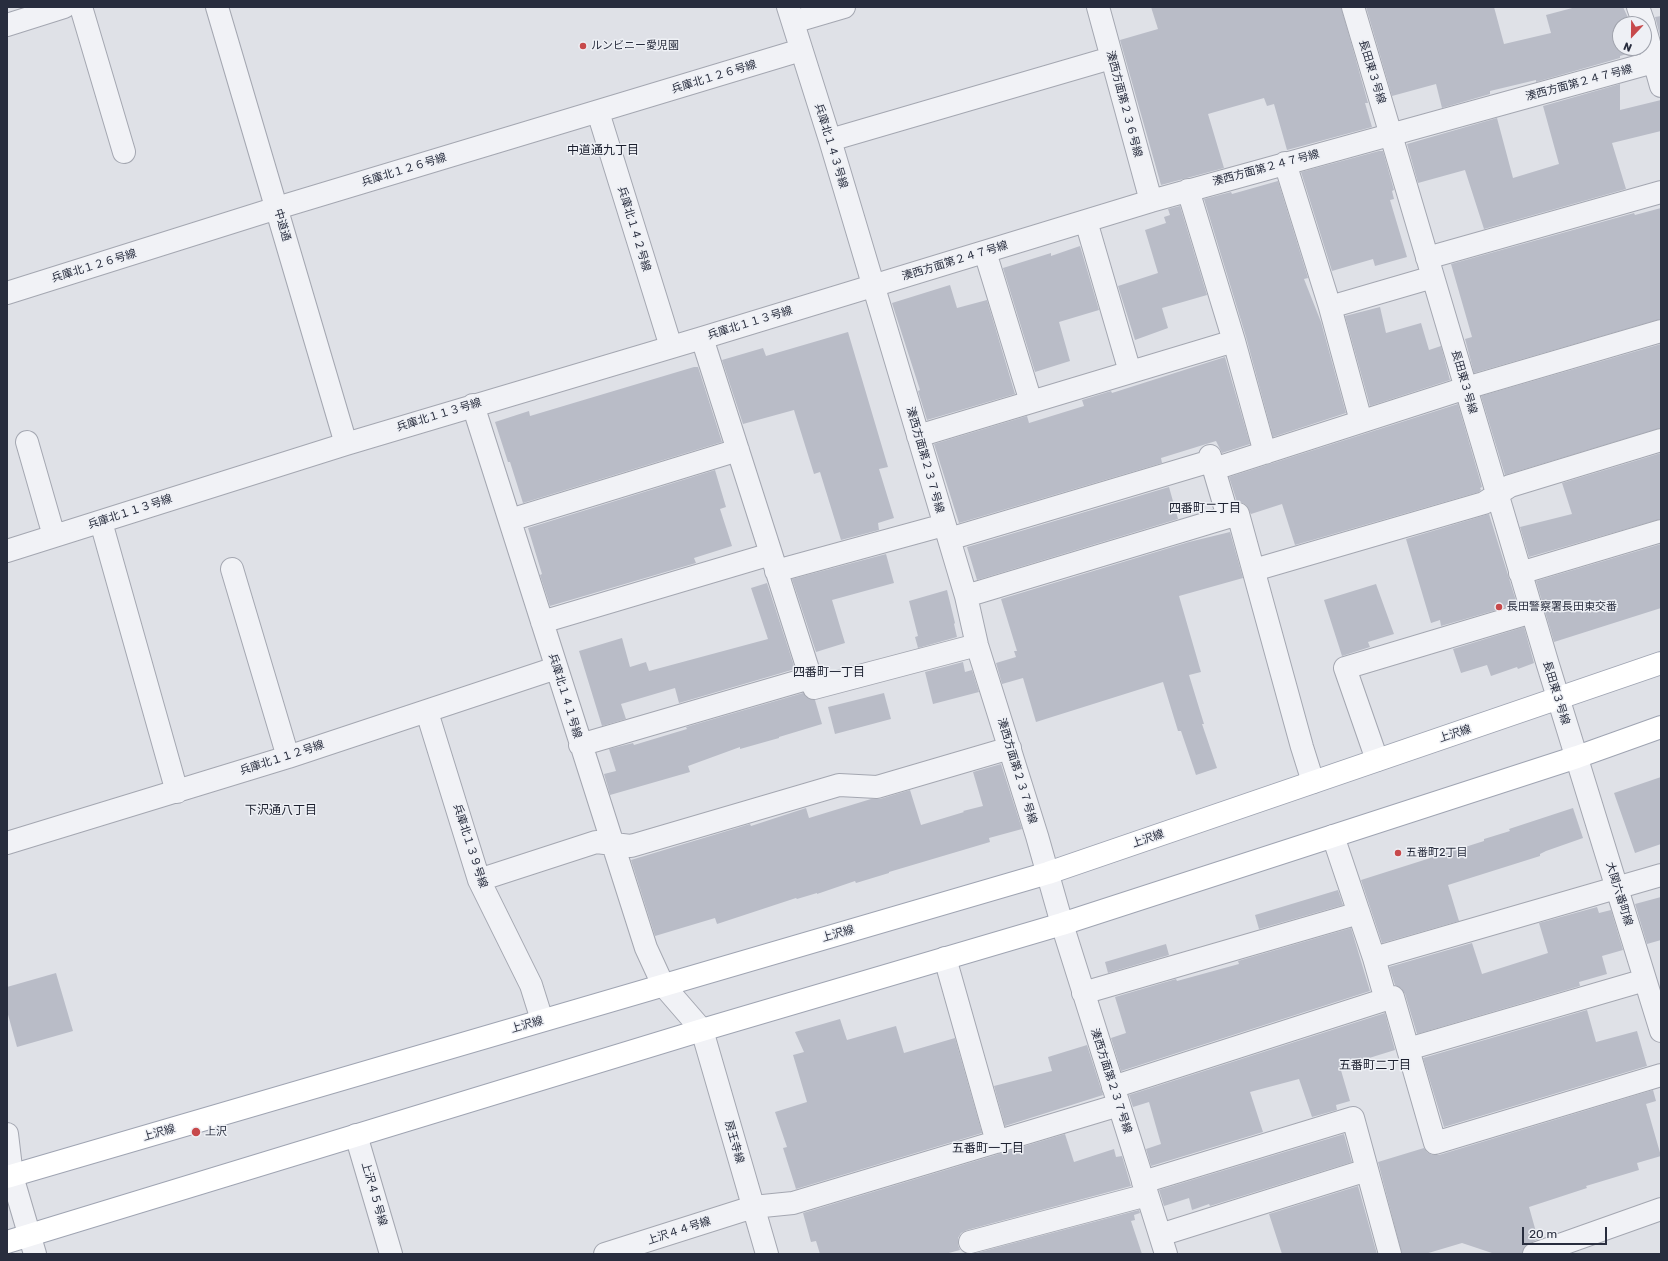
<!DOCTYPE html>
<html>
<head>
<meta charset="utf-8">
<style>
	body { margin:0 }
	#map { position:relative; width:1668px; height:1261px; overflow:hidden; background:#dfe1e7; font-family:Rubik,sans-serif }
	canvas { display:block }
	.frame { position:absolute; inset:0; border:8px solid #282d3e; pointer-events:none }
	.north { position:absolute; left:1612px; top:16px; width:40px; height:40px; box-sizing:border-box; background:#eef0f5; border:1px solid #9fa2ac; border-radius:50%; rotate:202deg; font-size:11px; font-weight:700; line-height:16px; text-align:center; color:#282d3e }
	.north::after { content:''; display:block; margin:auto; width:14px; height:18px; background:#c7494b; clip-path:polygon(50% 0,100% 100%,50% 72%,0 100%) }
	.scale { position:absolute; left:1522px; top:1227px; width:85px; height:18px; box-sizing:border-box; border:2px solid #282d3e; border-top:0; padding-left:5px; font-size:12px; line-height:14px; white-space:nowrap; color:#282d3e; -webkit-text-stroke:3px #eef0f5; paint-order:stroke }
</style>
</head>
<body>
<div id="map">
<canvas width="1668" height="1261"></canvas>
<div class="frame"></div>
<div class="north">N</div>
<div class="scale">20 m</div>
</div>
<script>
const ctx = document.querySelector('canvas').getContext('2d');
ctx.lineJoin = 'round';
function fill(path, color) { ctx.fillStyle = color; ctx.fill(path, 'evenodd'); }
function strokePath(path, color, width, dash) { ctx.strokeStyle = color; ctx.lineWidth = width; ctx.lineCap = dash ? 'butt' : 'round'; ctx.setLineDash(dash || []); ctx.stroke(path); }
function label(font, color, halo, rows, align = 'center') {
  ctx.font = font + ' Rubik,"Noto Sans JP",sans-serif'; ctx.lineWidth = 3; ctx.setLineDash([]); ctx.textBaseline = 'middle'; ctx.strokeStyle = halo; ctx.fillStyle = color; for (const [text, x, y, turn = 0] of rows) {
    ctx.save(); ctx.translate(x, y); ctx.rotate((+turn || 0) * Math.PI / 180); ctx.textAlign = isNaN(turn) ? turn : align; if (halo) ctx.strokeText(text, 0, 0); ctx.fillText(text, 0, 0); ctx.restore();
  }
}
const building = new Path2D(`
	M 1151,7 L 1341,7 L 1368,103 L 1365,103 L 1372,127 L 1287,150 L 1274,104 L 1267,106 L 1264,98 L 1208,114 L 1224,168 L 1161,185 L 1120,40 L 1158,29 Z
	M 1366,7 L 1494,7 L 1504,44 L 1551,33 L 1546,15 L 1576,7 L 1623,7 L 1631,24 L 1620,24 L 1620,48 L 1637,48 L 1638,51 L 1620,56 L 1620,58 L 1536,82 L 1536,80 L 1490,91 L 1490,94 L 1442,108 L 1436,84 L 1392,96 Z
	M 1661,16 L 1661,39 L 1655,17 Z
	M 1620,84 L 1620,110 L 1661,100 L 1661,131 L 1612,143 L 1626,189 L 1484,229 L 1465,170 L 1418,183 L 1407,144 L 1497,118 L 1513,178 L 1559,164 L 1543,106 Z
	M 1379,151 L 1383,151 L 1394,190 L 1392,191 L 1394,199 L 1390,200 L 1407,257 L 1375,266 L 1373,259 L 1332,271 L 1301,172 Z
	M 1278,181 L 1308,278 L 1304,279 L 1321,322 L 1346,413 L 1273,437 L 1246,337 L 1204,199 L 1231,192 L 1232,194 Z
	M 1180,206 L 1207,295 L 1162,308 L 1168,328 L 1135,340 L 1118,286 L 1158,273 L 1145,230 L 1166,223 L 1164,217 L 1170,215 L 1168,209 Z
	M 1661,208 L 1661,319 L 1474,373 L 1465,339 L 1472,337 L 1451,264 L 1634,213 L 1635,215 Z
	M 1080,246 L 1099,310 L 1059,322 L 1070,361 L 1035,372 L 1003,268 L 1051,253 L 1051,256 Z
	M 950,285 L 957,308 L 987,300 L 1015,394 L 927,420 L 918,391 L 920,390 L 892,303 Z
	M 1380,307 L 1386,333 L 1421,323 L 1429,350 L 1441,346 L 1450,380 L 1370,406 L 1345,316 Z
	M 848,332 L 888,467 L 879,469 L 894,518 L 878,523 L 879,530 L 841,540 L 820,472 L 814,474 L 794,410 L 743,424 L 722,360 L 763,348 L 766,356 Z
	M 1661,344 L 1661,428 L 1505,475 L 1481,396 Z
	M 1225,357 L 1250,444 L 1222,453 L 1216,441 L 1161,458 L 1162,463 L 959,523 L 934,444 L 1027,416 L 1029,423 L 1084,406 L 1082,400 L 1111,391 L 1112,393 Z
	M 694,367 L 698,367 L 722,442 L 523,503 L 510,462 L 508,462 L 495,422 L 529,411 L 530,416 Z
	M 1458,404 L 1482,487 L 1480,488 L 1481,490 L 1479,492 L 1295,545 L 1282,504 L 1251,514 L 1246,505 L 1241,502 L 1237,502 L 1229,477 Z
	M 1661,453 L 1661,519 L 1529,557 L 1520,527 L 1572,514 L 1562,483 Z
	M 715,470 L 726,507 L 720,509 L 732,546 L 694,558 L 696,563 L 550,606 L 540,575 L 542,574 L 528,528 Z
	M 1169,487 L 1178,519 L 977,580 L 967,547 Z
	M 1489,514 L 1517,604 L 1441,626 L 1440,620 L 1431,623 L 1406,539 Z
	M 1230,532 L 1243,578 L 1179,596 L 1201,672 L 1189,675 L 1204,724 L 1202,724 L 1217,768 L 1196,775 L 1181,731 L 1178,731 L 1163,682 L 1036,722 L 1023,678 L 1002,684 L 996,663 L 1016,657 L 1014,651 L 1017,651 L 1001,599 L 1189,542 Z
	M 1661,544 L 1661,608 L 1554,642 L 1536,581 Z
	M 886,554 L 894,583 L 832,600 L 845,643 L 816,652 L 792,579 Z
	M 767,583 L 795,669 L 679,703 L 675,688 L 621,704 L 626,719 L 602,726 L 579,651 L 622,638 L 630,667 L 646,662 L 649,671 L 768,639 L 751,588 Z
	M 1376,584 L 1394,634 L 1368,642 L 1370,647 L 1342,656 L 1324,600 Z
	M 947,590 L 955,623 L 954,624 L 957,637 L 918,648 L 915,637 L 918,636 L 909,601 Z
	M 1524,627 L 1534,663 L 1518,669 L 1517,667 L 1491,676 L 1487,665 L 1461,673 L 1453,649 Z
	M 963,662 L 965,672 L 972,670 L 979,692 L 933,704 L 925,672 Z
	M 803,693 L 806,697 L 815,700 L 822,724 L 779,737 L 779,738 L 740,749 L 740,747 L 688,766 L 690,772 L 610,795 L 604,774 L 616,771 L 609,749 L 633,743 L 634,745 L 687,729 L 686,727 Z
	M 884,693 L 891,719 L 835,734 L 828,707 Z
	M 1001,764 L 1022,829 L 989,838 L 990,842 L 889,872 L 889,873 L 856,883 L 855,881 L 817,894 L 817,893 L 797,899 L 796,898 L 717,924 L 715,918 L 655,936 L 631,860 L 750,824 L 751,826 L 806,808 L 809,818 L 871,799 L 880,799 L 910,790 L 921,825 L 964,812 L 963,811 L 983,806 L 973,772 Z
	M 1661,777 L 1661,844 L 1635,853 L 1614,793 Z
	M 1573,808 L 1583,838 L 1546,851 L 1540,854 L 1540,856 L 1448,885 L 1459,921 L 1382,943 L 1361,880 L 1484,841 L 1484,839 L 1510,831 L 1509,829 Z
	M 1338,890 L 1343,905 L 1259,929 L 1255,915 Z
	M 1661,897 L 1661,940 L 1647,944 L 1635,904 Z
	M 1597,907 L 1599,913 L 1611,910 L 1623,950 L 1602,956 L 1607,974 L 1579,982 L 1580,986 L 1417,1034 L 1405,994 L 1401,988 L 1395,985 L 1389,967 L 1472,943 L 1482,974 L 1548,953 L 1539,923 Z
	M 1351,928 L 1370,991 L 1121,1071 L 1111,1038 L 1126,1033 L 1115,997 L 1176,979 L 1177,981 L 1239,964 L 1238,961 Z
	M 1166,944 L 1169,955 L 1108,973 L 1105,962 Z
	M 56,973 L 73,1031 L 17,1047 L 7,1011 L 7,987 Z
	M 1587,1010 L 1596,1042 L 1637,1031 L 1647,1066 L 1444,1127 L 1423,1058 Z
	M 1385,1013 L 1395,1050 L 1340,1067 L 1350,1101 L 1336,1105 L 1337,1110 L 1312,1117 L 1299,1079 L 1250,1092 L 1263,1132 L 1151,1166 L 1146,1149 L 1161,1144 L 1149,1102 L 1133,1107 L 1129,1095 Z
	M 840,1019 L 847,1040 L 896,1026 L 904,1053 L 955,1038 L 982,1133 L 796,1189 L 783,1148 L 787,1147 L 775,1112 L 807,1102 L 793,1055 L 804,1052 L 795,1032 Z
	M 1087,1045 L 1103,1095 L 1005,1126 L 994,1086 L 1052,1071 L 1048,1057 Z
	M 1653,1090 L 1656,1101 L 1646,1104 L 1661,1156 L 1637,1163 L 1639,1170 L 1586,1186 L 1587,1188 L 1529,1207 L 1538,1239 L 1525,1246 L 1522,1254 L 1495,1254 L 1462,1243 L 1425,1254 L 1402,1254 L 1378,1162 L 1424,1148 L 1427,1152 L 1432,1155 L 1439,1155 Z
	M 1065,1134 L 1074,1162 L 1114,1149 L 1116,1157 L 1122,1156 L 1131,1186 L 967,1230 L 961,1233 L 958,1238 L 958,1245 L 960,1250 L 945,1254 L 820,1254 L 816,1241 L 811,1242 L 803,1213 Z
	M 1344,1134 L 1352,1162 L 1210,1206 L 1209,1204 L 1192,1210 L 1189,1198 L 1164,1206 L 1159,1190 Z
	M 1358,1186 L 1377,1254 L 1282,1254 L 1269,1214 Z
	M 1139,1210 L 1140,1213 L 1134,1215 L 1135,1220 L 1131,1221 L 1142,1254 L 976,1253 Z`);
const minor = new Path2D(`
	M 81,7 L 124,152
	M 217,7 L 346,444
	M 788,7 L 830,140 L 966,596 L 977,645 L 1037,836 L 1062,924 L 1166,1254
	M 1098,7 L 1151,201
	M 1353,7 L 1548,665 L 1661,1031
	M 1638,7 L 1644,24
	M 793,22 L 844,7
	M 7,25 L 64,7
	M 1644,25 L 1661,86
	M 598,112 L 671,347
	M 830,140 L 1111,58
	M 1285,163 L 1330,307 L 1361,421
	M 1188,190 L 1234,341
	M 1086,221 L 1130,372
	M 985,252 L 1031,402
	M 1427,258 L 1661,192
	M 7,293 L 277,208 L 801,50
	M 1330,307 L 1433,277
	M 702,338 L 814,688 L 977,645
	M 473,405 L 646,948 L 663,985 L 702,1030 L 767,1254
	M 918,436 L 1234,341 L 1265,453
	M 27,442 L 54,536
	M 1210,456 L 1228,517
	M 1214,469 L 1466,388 L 1661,331
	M 510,520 L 738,450
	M 101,522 L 177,792
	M 949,539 L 1211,461
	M 7,551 L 346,444 L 702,338 L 1151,201 L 1661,60
	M 232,569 L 288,757
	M 1254,570 L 1484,503 L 1510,486 L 1661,440
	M 776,571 L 944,525
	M 1520,573 L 1661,531
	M 966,596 L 1238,514 L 1302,747 L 1313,782
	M 542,622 L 771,554
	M 427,712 L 479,880 L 531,985 L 542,1020
	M 580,745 L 810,678
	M 1377,760 L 1345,668 L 1532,612
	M 1333,836 L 1374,958 L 1386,1000
	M 7,843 L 288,757 L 556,668
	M 479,880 L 596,842 L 631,846 L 839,785 L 877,787 L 1010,748
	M 945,958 L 997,1142
	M 1374,958 L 1661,875
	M 1083,993 L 1359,913
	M 1408,1049 L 1645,980
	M 1113,1087 L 1393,997 L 1435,1143 L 1661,1075
	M 7,1134 L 12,1176 L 35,1254
	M 356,1135 L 391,1254
	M 1143,1182 L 1353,1118 L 1390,1254
	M 1160,1235 L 1367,1170
	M 970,1242 L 1147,1195
	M 605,1254 L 753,1207 L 793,1203 L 1119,1105
	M 1534,1254 L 1661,1209`);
const major = new Path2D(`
	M 7,1177 L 1048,873 L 1661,663
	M 7,1242 L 702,1030 L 1062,924 L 1577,757 L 1661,727`);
const markers = [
	[583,46,4,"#c7494b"],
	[1499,607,4,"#c7494b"],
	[1398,853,4,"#c7494b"],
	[196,1132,5,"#c7494b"]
];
const poiNames = [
	["ルンビニー愛児園",591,46],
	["長田警察署長田東交番",1507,607],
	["五番町2丁目",1406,853],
	["上沢",205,1132]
];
const streetNames = [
	["長田東３号線",1372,72,73],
	["兵庫北１２６号線",714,77,-17],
	["湊西方面第２４７号線",1579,83,-15],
	["湊西方面第２３６号線",1124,104,75],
	["兵庫北１４３号線",831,146,73],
	["湊西方面第２４７号線",1266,168,-15],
	["兵庫北１２６号線",404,170,-17],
	["中道通",282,225,74],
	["兵庫北１４２号線",634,229,73],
	["湊西方面第２４７号線",955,261,-17],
	["兵庫北１２６号線",94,266,-17],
	["兵庫北１１３号線",750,323,-17],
	["長田東３号線",1464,382,74],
	["兵庫北１１３号線",439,415,-17],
	["湊西方面第２３７号線",925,460,74],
	["兵庫北１１３号線",130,512,-18],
	["長田東３号線",1556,693,73],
	["兵庫北１４１号線",565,696,73],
	["上沢線",1455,734,-18],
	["兵庫北１１２号線",282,758,-18],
	["湊西方面第２３７号線",1017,771,73],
	["上沢線",1148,839,-19],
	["兵庫北１３９号線",470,846,72],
	["大関六番町線",1619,894,73],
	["上沢線",838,934,-16],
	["上沢線",527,1025,-16],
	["湊西方面第２３７号線",1111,1081,72],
	["上沢線",159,1133,-16],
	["房王寺線",734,1142,74],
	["上沢４５号線",374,1194,74],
	["上沢４４号線",679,1231,-18]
];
const neighbourhoodNames = [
	["中道通九丁目",603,151],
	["四番町二丁目",1205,509],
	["四番町一丁目",829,673],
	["下沢通八丁目",281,811],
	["五番町二丁目",1375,1066],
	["五番町一丁目",988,1149]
];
fill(building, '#b9bcc7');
strokePath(minor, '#a4a7b1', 24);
strokePath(major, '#9fa4b2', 24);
strokePath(minor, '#f1f2f6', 22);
strokePath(major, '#fff', 22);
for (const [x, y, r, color] of markers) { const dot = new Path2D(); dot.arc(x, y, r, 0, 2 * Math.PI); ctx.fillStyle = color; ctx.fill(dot); strokePath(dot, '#eef0f5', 1.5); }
label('11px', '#282d3e', '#eef0f5', poiNames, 'left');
label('11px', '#282d3e', '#eef0f5', streetNames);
label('12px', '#1b1f2e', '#eef0f5', neighbourhoodNames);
</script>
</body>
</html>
